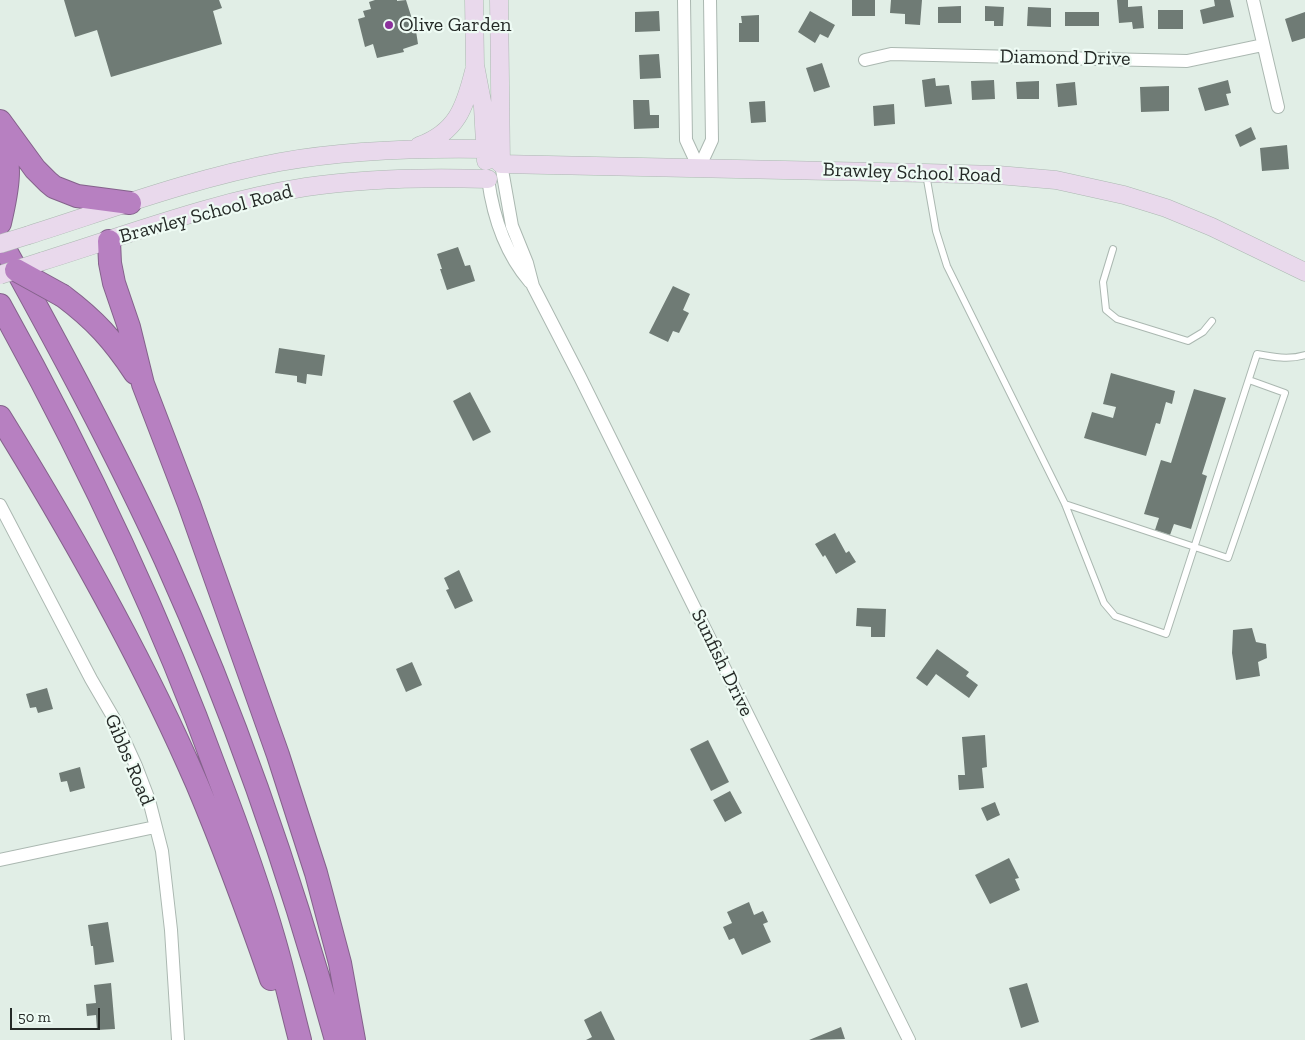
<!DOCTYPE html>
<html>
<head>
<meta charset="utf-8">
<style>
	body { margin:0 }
	#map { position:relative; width:1305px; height:1040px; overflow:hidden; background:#e1eee6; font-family:"Zilla Slab",serif }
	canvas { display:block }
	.scale { position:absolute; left:10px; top:1008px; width:90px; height:22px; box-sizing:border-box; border:2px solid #252a27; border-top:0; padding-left:6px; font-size:15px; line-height:18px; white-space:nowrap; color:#252a27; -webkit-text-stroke:4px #eefbf4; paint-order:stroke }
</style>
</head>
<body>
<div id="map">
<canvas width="1305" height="1040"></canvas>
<div class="scale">50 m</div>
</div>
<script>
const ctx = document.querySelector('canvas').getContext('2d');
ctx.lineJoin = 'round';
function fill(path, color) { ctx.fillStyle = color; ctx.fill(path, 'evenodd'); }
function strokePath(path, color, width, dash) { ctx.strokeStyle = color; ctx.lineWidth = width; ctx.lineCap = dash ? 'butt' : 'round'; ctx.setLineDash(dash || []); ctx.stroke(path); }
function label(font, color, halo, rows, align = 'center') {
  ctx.font = font + ' "Zilla Slab",serif'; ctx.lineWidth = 4.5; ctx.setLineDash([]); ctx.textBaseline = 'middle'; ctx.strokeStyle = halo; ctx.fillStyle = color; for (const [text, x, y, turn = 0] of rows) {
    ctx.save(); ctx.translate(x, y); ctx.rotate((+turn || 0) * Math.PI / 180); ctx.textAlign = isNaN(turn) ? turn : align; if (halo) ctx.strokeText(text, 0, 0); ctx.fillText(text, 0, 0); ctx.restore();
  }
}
const building = new Path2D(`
	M 64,0 L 219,0 L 222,8 L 213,11 L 222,44 L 111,77 L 97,30 L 75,37 Z
	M 375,0 L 397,0 L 397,1 L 406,0 L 412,19 L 416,17 L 420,30 L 416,31 L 418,44 L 403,49 L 404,52 L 377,58 L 373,44 L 365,47 L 358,19 L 365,17 L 363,11 L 371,9 L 369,2 Z
	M 852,0 L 875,0 L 875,16 L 852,16 Z
	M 891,0 L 922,0 L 920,25 L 905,24 L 905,14 L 890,13 Z
	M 1117,0 L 1128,0 L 1128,7 L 1142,6 L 1144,28 L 1133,29 L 1132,22 L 1119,23 Z
	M 1214,0 L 1230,0 L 1234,17 L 1203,24 L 1200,10 L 1215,6 Z
	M 961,6 L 961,23 L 938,23 L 938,7 Z
	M 985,6 L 1004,7 L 1003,26 L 994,26 L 994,21 L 985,21 Z
	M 1028,7 L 1051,8 L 1051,27 L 1027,26 Z
	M 1158,10 L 1183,10 L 1183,29 L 1158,29 Z
	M 659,11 L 660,31 L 635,32 L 635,12 Z
	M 810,11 L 835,25 L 828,38 L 820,34 L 815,43 L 798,32 Z
	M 1065,12 L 1099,12 L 1099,26 L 1065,26 Z
	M 1305,12 L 1305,38 L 1292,42 L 1285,19 Z
	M 759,15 L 759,42 L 739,42 L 739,23 L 742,23 L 741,16 Z
	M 659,54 L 661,78 L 640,79 L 639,55 Z
	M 822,63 L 830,87 L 814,92 L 806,68 Z
	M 935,78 L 936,86 L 949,85 L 952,104 L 925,107 L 922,80 Z
	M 994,80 L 995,99 L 972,100 L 971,81 Z
	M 1228,80 L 1231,93 L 1226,94 L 1229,105 L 1205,111 L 1198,88 Z
	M 1039,81 L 1039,99 L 1017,99 L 1016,82 Z
	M 1075,82 L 1077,105 L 1058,107 L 1056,84 Z
	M 1169,86 L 1169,111 L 1141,112 L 1140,87 Z
	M 633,100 L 649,100 L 650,115 L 659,115 L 659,128 L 634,129 Z
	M 765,101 L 766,122 L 751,123 L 749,102 Z
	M 894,104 L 895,124 L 874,126 L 873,106 Z
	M 1251,127 L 1256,139 L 1240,147 L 1235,135 Z
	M 1287,145 L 1289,169 L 1262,171 L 1260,148 Z
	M 458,247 L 465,266 L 470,265 L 475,281 L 447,290 L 440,269 L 442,269 L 437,254 Z
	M 673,286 L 690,294 L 683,310 L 689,313 L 679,333 L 673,331 L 668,342 L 649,333 Z
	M 279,348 L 325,355 L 322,376 L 307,374 L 306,384 L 297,382 L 297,376 L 275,373 Z
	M 1111,373 L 1175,391 L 1172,404 L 1166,402 L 1160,424 L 1156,423 L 1146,456 L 1084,438 L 1092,412 L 1113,418 L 1116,407 L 1103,404 Z
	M 1194,389 L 1226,398 L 1202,474 L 1207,476 L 1191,529 L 1174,524 L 1170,535 L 1155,530 L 1159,518 L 1144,514 L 1161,460 L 1171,463 Z
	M 470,392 L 491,432 L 473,441 L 453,401 Z
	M 835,533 L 846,553 L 849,551 L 856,562 L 836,574 L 825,555 L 823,557 L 815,544 Z
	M 459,570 L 473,601 L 455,609 L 446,590 L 449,589 L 444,578 Z
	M 857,608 L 886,609 L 885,637 L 871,637 L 871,627 L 856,626 Z
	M 1252,628 L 1256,642 L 1266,644 L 1267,658 L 1258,662 L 1260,676 L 1236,680 L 1232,653 L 1233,630 Z
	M 937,649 L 969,672 L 966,676 L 978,685 L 969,698 L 936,674 L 927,686 L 916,678 Z
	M 412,662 L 422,685 L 406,692 L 396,669 Z
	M 47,688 L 53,709 L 38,713 L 36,707 L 30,708 L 26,694 Z
	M 985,735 L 987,767 L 982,768 L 984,788 L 959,790 L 958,775 L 965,775 L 962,737 Z
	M 708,740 L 729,782 L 711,791 L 690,749 Z
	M 80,767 L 85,788 L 70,792 L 67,781 L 61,782 L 59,773 Z
	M 730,791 L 742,813 L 725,822 L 713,800 Z
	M 995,802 L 1000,815 L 987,821 L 981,808 Z
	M 1009,858 L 1019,878 L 1015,879 L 1020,890 L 990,904 L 975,875 Z
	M 749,902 L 754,915 L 763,911 L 768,922 L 763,924 L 771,942 L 742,955 L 734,938 L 729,940 L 723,927 L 732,923 L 727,912 Z
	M 108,922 L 114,962 L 95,965 L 93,946 L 91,946 L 88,925 Z
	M 111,983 L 115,1029 L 97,1030 L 96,1015 L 87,1016 L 86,1004 L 96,1003 L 94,985 Z
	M 1027,983 L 1039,1022 L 1021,1028 L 1009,988 Z
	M 601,1011 L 615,1040 L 586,1040 L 592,1037 L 584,1020 Z
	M 841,1027 L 845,1039 L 809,1040 Z`);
const lane = new Path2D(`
	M 926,174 L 936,231 L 947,266 L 1065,504 L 1104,603 L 1115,616 L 1166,634 L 1257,354 C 1273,357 1289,360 1305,355
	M 1113,249 L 1103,282 L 1106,310 L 1117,319 L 1188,341 L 1203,332 L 1212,321
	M 1065,504 L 1228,558 L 1285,393 L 1249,380`);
const street = new Path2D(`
	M 684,0 L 686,140 L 699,168
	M 1253,0 L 1278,107
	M 865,60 L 891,54 L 1187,61 L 1263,45
	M 501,164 L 512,226 L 527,263 L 533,286 L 580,377 L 909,1040
	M 699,168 L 712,140 L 710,0
	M 488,179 C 493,216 505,253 530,282
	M 0,505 L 91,679 L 116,722 L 136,766 L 149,800 L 162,851 L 171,930 L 178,1040
	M 0,860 L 155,827`);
const secondary = new Path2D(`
	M 474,0 L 475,65 L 483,107 L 486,161
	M 499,0 L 501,164
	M 419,146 C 457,132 465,107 474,71
	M 29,235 C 111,209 194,178 280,162 C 348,150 415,148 484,149 L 501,164 L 925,173 L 998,175 L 1056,180 L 1124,195 L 1166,208 L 1212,227 L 1305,272
	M 43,261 C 130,234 216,201 306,187 C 367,178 427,177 488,179`);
const highway = new Path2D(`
	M 0,121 L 35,169 L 48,182 L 54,187 L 77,196 L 130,203
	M 0,223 C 8,189 13,163 0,128
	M 0,240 C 58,345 115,450 165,559 C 235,714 291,876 336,1040
	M 109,241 L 110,263 L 114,283 L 129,327 L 143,384 L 189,504 L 278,755 L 316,873 L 340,963 L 354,1040
	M 63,296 C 95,320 113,340 135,373
	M 0,305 C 84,456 158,611 217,773 C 238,828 258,883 274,939 C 284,973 291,1006 300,1040
	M 0,417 C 73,535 142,657 197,784 C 224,848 248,913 271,979`);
const secondaryBridge = new Path2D(`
	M 0,244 L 29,235
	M 0,275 L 43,261`);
const highwayBridge = new Path2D(`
	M 16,270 L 63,296`);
const markers = [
	[389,25,5,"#8c319c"]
];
const poiNames = [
	["Olive Garden",399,25]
];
const streetNames = [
	["Diamond Drive",1065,58,1],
	["Brawley School Road",912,173,2],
	["Brawley School Road",206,214,-15],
	["Sunfish Drive",722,663,64],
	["Gibbs Road",129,760,67]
];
fill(building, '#6f7b75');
strokePath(lane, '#abb8b1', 8);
strokePath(street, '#abb8b1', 14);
strokePath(secondary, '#abb8b1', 19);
strokePath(highway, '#84628b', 24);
strokePath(lane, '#fff', 6);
strokePath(street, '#fff', 12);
strokePath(secondary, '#e9d9ec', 18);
strokePath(highway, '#b780c1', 22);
strokePath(secondaryBridge, '#abb8b1', 19, []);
strokePath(highwayBridge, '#84628b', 24, []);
strokePath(secondaryBridge, '#e9d9ec', 18);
strokePath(highwayBridge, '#b780c1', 22);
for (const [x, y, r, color] of markers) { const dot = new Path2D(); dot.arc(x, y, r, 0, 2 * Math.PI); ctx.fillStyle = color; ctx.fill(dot); strokePath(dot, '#eefbf4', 2); }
label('20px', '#252a27', '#eefbf4', poiNames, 'left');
label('20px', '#252a27', '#eefbf4', streetNames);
</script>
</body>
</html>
